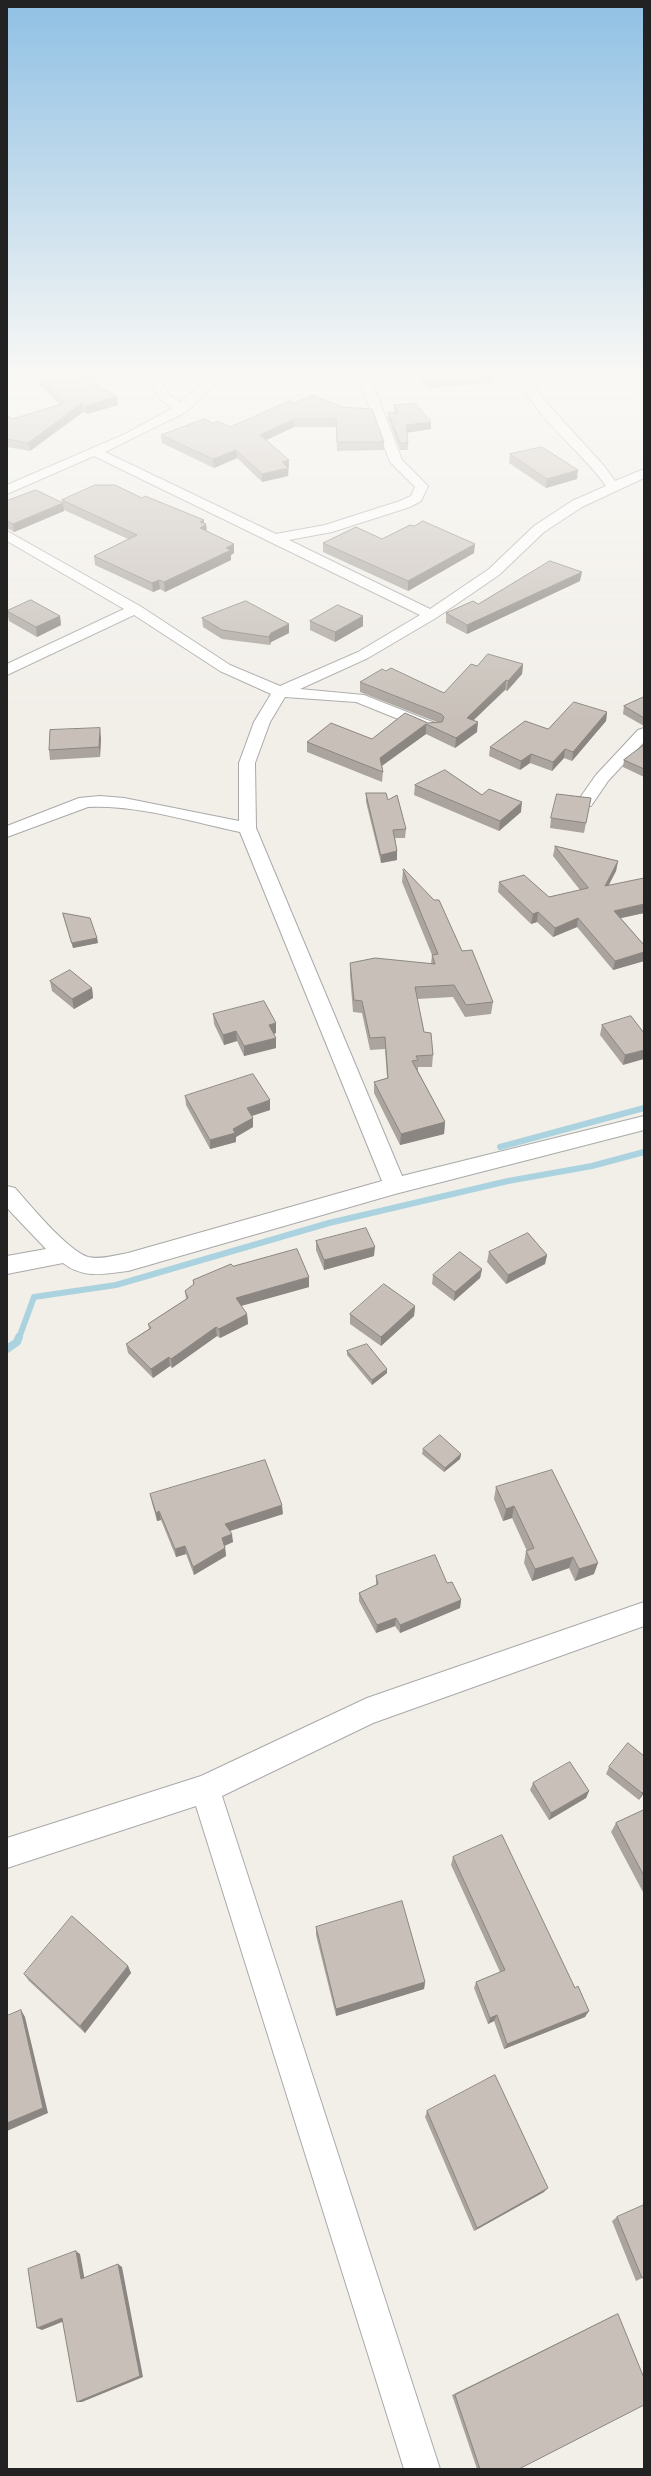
<!DOCTYPE html>
<html>
<head>
<meta charset="utf-8">
<style>
	body { margin:0 }
	#map { position:relative; width:651px; height:2476px; overflow:hidden; background:#f2efe9; font-family:"Source Sans 3",sans-serif }
	canvas { display:block }
	.frame { position:absolute; inset:0; border:8px solid #222; pointer-events:none }
</style>
</head>
<body>
<div id="map">
<canvas width="651" height="2476"></canvas>
<div class="frame"></div>
</div>
<script>
const ctx = document.querySelector('canvas').getContext('2d');
ctx.lineJoin = 'round';
function strokePath(path, color, width, dash) { ctx.strokeStyle = color; ctx.lineWidth = width; ctx.lineCap = dash ? 'butt' : 'round'; ctx.setLineDash(dash || []); ctx.stroke(path); }
function fill(path, color) { ctx.fillStyle = color; ctx.fill(path, 'evenodd'); }
const streamFar1 = new Path2D(`
	M 500,1147 L 644,1108
	M 19,1338 L 34,1297 L 116,1285 L 329,1223 L 508,1181 L 592,1166 L 644,1152`);
const stream = new Path2D(`
	M 7,1349 L 17,1342 L 19,1337`);
const street = new Path2D(`
	M 144,374 L 156,374 L 170,396 L 180,402 L 213,374 L 225,374 L 186,412 L 105,452 L 276,534 L 325,525 L 400,501 L 411,496 L 415,487 L 390,462 L 357,374 L 369,374 L 402,460 L 428,486 L 421,501 L 410,507 L 332,532 L 289,540 L 430,609 L 489,569 L 534,526 L 572,501 L 606,486 C 580,449 532,416 517,374 L 574,374 L 568,377 L 531,380 L 545,401 L 604,466 L 615,481 L 644,469 L 644,478 L 582,507 L 544,532 L 499,575 L 436,618 L 368,658 L 300,689 L 364,695 L 435,723 L 437,726 L 435,729 L 423,729 L 356,702 L 285,697 L 270,722 L 255,763 L 256,828 L 402,1176 L 644,1116 L 644,1130 L 395,1194 L 128,1271 C 105,1274 83,1279 63,1263 L 7,1274 L 7,1256 L 46,1249 L 7,1208 L 7,1186 L 15,1188 C 30,1205 68,1251 88,1257 C 101,1260 116,1255 128,1253 L 382,1181 L 240,832 C 193,822 134,804 88,807 L 7,837 L 7,826 L 79,798 L 100,796 L 124,798 L 239,821 L 239,763 L 254,722 L 271,694 L 220,671 L 134,615 L 7,675 L 7,664 L 124,609 L 7,541 L 7,531 L 140,606 L 230,665 L 280,686 L 358,652 L 420,615 L 94,456 L 7,494 L 7,485 L 125,434 L 173,408 L 162,401 Z
	M 625,374 L 637,374 L 638,382 L 644,387 L 644,397 L 628,385 Z
	M 644,728 L 644,742 L 608,781 L 591,806 L 579,806 L 577,802 L 596,775 L 638,730 Z
	M 644,1602 L 644,1626 L 373,1723 L 222,1796 L 440,2469 L 404,2469 L 196,1806 L 7,1868 L 7,1838 L 201,1776 L 367,1698 Z`);
const wall = new Path2D(`
	M 53,374 L 109,374 L 109,376 L 90,381 L 118,405 L 87,414 L 83,412 L 30,451 L 7,447 L 7,416 L 13,419 L 59,404 L 40,385 L 39,377 Z
	M 415,374 L 492,374 L 493,377 L 493,383 L 428,388 Z
	M 312,395 L 384,442 L 384,450 L 337,451 L 336,427 L 294,427 L 266,440 L 289,460 L 288,476 L 262,482 L 237,458 L 214,468 L 162,443 L 161,435 L 213,423 L 230,427 L 295,403 Z
	M 394,405 L 431,429 L 407,432 L 408,443 L 408,450 L 400,450 L 388,419 L 388,412 L 394,412 Z
	M 510,454 L 577,479 L 546,488 L 509,463 Z
	M 142,498 L 204,520 L 204,524 L 206,524 L 207,531 L 234,544 L 234,553 L 231,555 L 231,560 L 165,592 L 160,589 L 153,592 L 95,565 L 94,556 L 128,539 L 64,510 L 64,511 L 14,532 L 7,528 L 7,501 L 62,503 L 62,500 Z
	M 382,539 L 474,553 L 408,591 L 323,552 L 323,543 Z
	M 580,581 L 467,634 L 446,623 L 446,613 L 478,604 Z
	M 7,611 L 60,616 L 61,625 L 37,637 L 9,621 Z
	M 202,618 L 289,624 L 289,633 L 271,642 L 270,645 L 222,639 L 203,627 Z
	M 310,621 L 363,626 L 335,642 L 310,630 Z
	M 523,664 L 522,674 L 507,691 L 505,690 L 474,720 L 477,732 L 455,748 L 426,734 L 382,766 L 383,772 L 382,782 L 307,752 L 307,742 L 372,739 L 428,723 L 437,722 L 360,692 L 360,682 L 386,671 L 444,693 L 477,666 Z
	M 644,697 L 644,726 L 623,714 L 624,706 Z
	M 607,712 L 606,721 L 572,761 L 564,758 L 552,771 L 530,763 L 520,770 L 489,756 L 490,747 L 548,729 Z
	M 101,738 L 100,757 L 50,760 L 49,750 Z
	M 644,745 L 644,777 L 623,767 L 624,760 Z
	M 415,785 L 482,795 L 521,812 L 499,831 L 414,795 Z
	M 366,793 L 388,800 L 406,829 L 405,838 L 395,838 L 397,851 L 397,860 L 381,863 L 366,802 Z
	M 591,798 L 584,833 L 550,828 L 551,818 Z
	M 555,846 L 618,861 L 616,871 L 609,885 L 644,913 L 621,918 L 644,945 L 644,961 L 613,970 L 577,927 L 553,937 L 537,922 L 531,924 L 498,892 L 499,882 L 549,897 L 580,890 L 553,856 Z
	M 403,870 L 462,951 L 493,1002 L 491,1014 L 465,1017 L 453,997 L 417,999 L 424,1032 L 433,1055 L 432,1067 L 418,1067 L 418,1071 L 445,1122 L 444,1134 L 400,1145 L 374,1093 L 374,1082 L 387,1078 L 385,1049 L 370,1050 L 362,1013 L 353,1012 L 350,975 L 350,963 L 431,964 L 432,955 L 402,882 Z
	M 63,913 L 97,938 L 98,943 L 73,948 L 64,918 Z
	M 50,981 L 92,988 L 93,998 L 74,1009 L 52,991 Z
	M 213,1014 L 276,1023 L 276,1033 L 274,1034 L 276,1048 L 244,1056 L 237,1041 L 224,1045 L 214,1024 Z
	M 602,1025 L 644,1033 L 623,1065 L 600,1035 Z
	M 185,1096 L 270,1110 L 252,1116 L 253,1118 L 253,1127 L 236,1137 L 236,1142 L 210,1149 L 186,1105 Z
	M 316,1241 L 374,1256 L 324,1270 L 316,1250 Z
	M 489,1252 L 547,1255 L 545,1264 L 506,1284 L 487,1262 Z
	M 233,1266 L 309,1287 L 241,1306 L 247,1314 L 248,1324 L 220,1338 L 217,1336 L 172,1368 L 170,1366 L 153,1378 L 128,1353 L 126,1344 L 149,1329 L 148,1324 L 186,1299 L 185,1291 L 193,1285 L 193,1280 Z
	M 482,1269 L 480,1278 L 454,1301 L 432,1284 L 433,1275 Z
	M 415,1306 L 414,1316 L 381,1346 L 350,1324 L 350,1314 Z
	M 347,1351 L 387,1373 L 372,1385 L 347,1355 Z
	M 423,1449 L 461,1454 L 460,1459 L 444,1472 L 422,1454 Z
	M 496,1487 L 594,1574 L 575,1581 L 569,1568 L 532,1581 L 524,1563 L 526,1551 L 527,1551 L 512,1518 L 503,1521 L 494,1499 Z
	M 150,1494 L 283,1514 L 230,1531 L 233,1542 L 225,1546 L 226,1556 L 194,1575 L 186,1554 L 176,1557 L 161,1520 L 157,1521 L 152,1503 Z
	M 376,1576 L 447,1583 L 461,1600 L 460,1608 L 400,1633 L 395,1626 L 376,1633 L 359,1601 L 359,1593 L 376,1585 Z
	M 644,1756 L 644,1793 L 639,1800 L 606,1774 L 609,1767 Z
	M 533,1783 L 589,1791 L 586,1798 L 549,1820 L 530,1790 Z
	M 644,1810 L 644,1894 L 611,1832 L 616,1823 Z
	M 453,1857 L 585,2017 L 504,2049 L 494,2021 L 488,2024 L 474,1988 L 476,1982 L 500,1972 L 451,1865 Z
	M 316,1927 L 425,1982 L 424,1989 L 336,2016 L 316,1935 Z
	M 128,1966 L 131,1973 L 85,2033 L 29,1981 L 24,1974 Z
	M 427,2111 L 544,2192 L 474,2231 L 425,2117 Z
	M 617,2217 L 644,2277 L 636,2281 L 612,2221 Z
	M 618,2314 L 519,2469 L 477,2469 L 452,2395 L 613,2316 Z`);
const shadedWall = new Path2D(`
	M 89,374 L 109,374 L 109,376 L 82,382 L 82,376 Z
	M 117,396 L 118,405 L 87,414 L 86,406 Z
	M 82,403 L 83,412 L 30,451 L 28,443 Z
	M 294,419 L 294,427 L 260,443 L 260,435 Z
	M 431,422 L 431,429 L 406,433 L 406,425 Z
	M 236,450 L 237,458 L 214,468 L 213,459 Z
	M 289,460 L 288,476 L 262,482 L 262,474 L 282,462 Z
	M 578,470 L 577,479 L 546,488 L 547,479 Z
	M 63,503 L 64,511 L 14,532 L 13,524 Z
	M 204,520 L 204,525 L 206,524 L 207,534 L 201,537 L 200,522 Z
	M 234,544 L 234,553 L 231,555 L 231,560 L 165,592 L 164,582 L 226,548 Z
	M 475,544 L 474,553 L 408,591 L 408,581 Z
	M 582,572 L 580,581 L 467,634 L 467,625 Z
	M 159,580 L 160,589 L 153,592 L 152,583 Z
	M 60,616 L 61,625 L 37,637 L 36,627 Z
	M 363,616 L 363,626 L 335,642 L 335,632 Z
	M 289,624 L 289,633 L 271,642 L 270,645 L 269,637 L 271,633 Z
	M 523,664 L 522,674 L 507,691 L 508,681 Z
	M 506,680 L 505,690 L 466,727 L 467,718 Z
	M 607,712 L 606,721 L 572,761 L 573,752 Z
	M 478,722 L 477,732 L 455,748 L 456,738 Z
	M 426,724 L 426,734 L 380,767 L 380,758 Z
	M 100,728 L 101,738 L 100,757 L 99,747 Z
	M 565,749 L 564,758 L 552,771 L 553,762 Z
	M 531,754 L 530,763 L 520,770 L 521,761 Z
	M 522,802 L 521,812 L 499,831 L 500,821 Z
	M 397,851 L 397,860 L 381,863 L 381,855 Z
	M 618,861 L 616,871 L 603,895 L 605,886 Z
	M 644,904 L 644,913 L 612,920 L 614,911 Z
	M 538,912 L 537,922 L 531,924 L 533,914 Z
	M 578,918 L 577,927 L 553,937 L 555,928 Z
	M 97,938 L 98,943 L 73,948 L 72,943 Z
	M 644,952 L 644,961 L 613,970 L 615,961 Z
	M 92,988 L 93,998 L 74,1009 L 72,999 Z
	M 276,1023 L 276,1033 L 269,1035 L 269,1025 Z
	M 236,1031 L 237,1041 L 224,1045 L 223,1035 Z
	M 276,1038 L 276,1048 L 244,1056 L 244,1046 Z
	M 644,1050 L 644,1059 L 623,1065 L 625,1055 Z
	M 270,1100 L 270,1110 L 248,1117 L 247,1108 Z
	M 253,1118 L 253,1127 L 236,1137 L 236,1142 L 210,1149 L 210,1140 L 233,1129 Z
	M 445,1122 L 444,1134 L 400,1145 L 401,1134 Z
	M 375,1247 L 374,1256 L 324,1270 L 324,1260 Z
	M 547,1255 L 545,1264 L 506,1284 L 508,1275 Z
	M 482,1269 L 480,1278 L 454,1301 L 455,1292 Z
	M 309,1277 L 309,1287 L 237,1307 L 236,1298 Z
	M 415,1306 L 414,1316 L 381,1346 L 381,1337 Z
	M 247,1314 L 248,1324 L 220,1338 L 219,1329 Z
	M 216,1327 L 217,1336 L 172,1368 L 171,1359 Z
	M 169,1357 L 170,1366 L 153,1378 L 151,1369 Z
	M 387,1369 L 387,1373 L 372,1385 L 372,1380 Z
	M 461,1454 L 460,1459 L 444,1472 L 445,1468 Z
	M 282,1505 L 283,1514 L 226,1532 L 225,1524 Z
	M 514,1506 L 512,1518 L 503,1521 L 506,1509 Z
	M 159,1511 L 161,1520 L 157,1521 L 156,1513 Z
	M 232,1534 L 233,1542 L 223,1546 L 222,1538 Z
	M 185,1546 L 186,1554 L 176,1557 L 175,1549 Z
	M 225,1548 L 226,1556 L 194,1575 L 193,1567 Z
	M 573,1557 L 569,1568 L 532,1581 L 535,1569 Z
	M 598,1563 L 594,1574 L 575,1581 L 579,1569 Z
	M 461,1600 L 460,1608 L 400,1633 L 400,1625 Z
	M 396,1618 L 395,1626 L 376,1633 L 377,1625 Z
	M 589,1791 L 586,1798 L 549,1820 L 551,1813 Z
	M 644,1791 L 644,1793 L 639,1800 L 642,1793 Z
	M 128,1966 L 131,1973 L 85,2033 L 80,2026 Z
	M 425,1982 L 424,1989 L 336,2016 L 336,2009 Z
	M 21,2010 L 25,2017 L 48,2113 L 7,2131 L 7,2123 Z
	M 589,2011 L 585,2017 L 504,2049 L 507,2044 Z
	M 497,2015 L 494,2021 L 488,2024 L 490,2018 Z
	M 548,2188 L 544,2192 L 474,2231 L 477,2228 Z
	M 76,2251 L 80,2254 L 85,2281 L 81,2279 Z
	M 118,2264 L 122,2267 L 143,2377 L 82,2402 L 77,2402 Z
	M 62,2318 L 67,2320 L 42,2330 L 37,2328 Z`);
const building = new Path2D(`
	M 53,374 L 78,374 L 117,396 L 86,406 L 82,403 L 28,443 L 7,439 L 7,416 L 13,419 L 65,403 L 39,377 Z
	M 81,374 L 89,374 L 82,376 Z
	M 422,374 L 492,374 L 493,377 L 429,381 Z
	M 312,395 L 343,407 L 372,409 L 384,442 L 337,442 L 336,419 L 294,419 L 260,435 L 289,460 L 282,462 L 288,468 L 262,474 L 236,450 L 213,459 L 161,435 L 204,419 L 213,423 L 217,421 L 230,427 L 289,401 L 295,403 Z
	M 416,404 L 431,422 L 406,425 L 408,443 L 400,443 L 388,412 L 398,413 L 394,405 Z
	M 542,447 L 578,470 L 547,479 L 510,454 Z
	M 95,485 L 115,485 L 142,498 L 145,496 L 204,520 L 200,522 L 206,524 L 200,528 L 234,544 L 226,548 L 231,550 L 164,582 L 159,580 L 152,583 L 94,556 L 137,535 L 62,500 Z
	M 36,490 L 63,503 L 13,524 L 7,521 L 7,501 Z
	M 423,521 L 475,544 L 408,581 L 323,543 L 356,527 L 382,539 L 410,525 L 414,526 Z
	M 550,561 L 582,572 L 467,625 L 446,613 L 473,601 L 478,604 Z
	M 31,600 L 60,616 L 36,627 L 7,611 Z
	M 246,601 L 289,624 L 271,633 L 269,637 L 222,630 L 202,618 Z
	M 338,605 L 363,616 L 335,632 L 310,621 Z
	M 488,654 L 523,664 L 508,681 L 506,680 L 467,718 L 478,722 L 456,738 L 426,724 L 380,758 L 383,772 L 307,742 L 331,723 L 372,739 L 405,713 L 428,723 L 442,722 L 444,717 L 441,714 L 360,682 L 382,669 L 386,671 L 391,668 L 444,693 L 471,664 L 477,666 Z
	M 644,697 L 644,718 L 624,706 Z
	M 574,702 L 607,712 L 573,752 L 565,749 L 553,762 L 531,754 L 521,761 L 490,747 L 525,721 L 548,729 Z
	M 100,728 L 99,747 L 49,750 L 50,730 Z
	M 644,745 L 644,769 L 624,760 Z
	M 445,770 L 482,795 L 489,789 L 522,802 L 500,821 L 415,785 Z
	M 366,793 L 386,793 L 388,800 L 397,795 L 406,829 L 393,830 L 397,851 L 381,855 Z
	M 557,794 L 591,798 L 586,823 L 551,818 Z
	M 555,846 L 618,861 L 605,886 L 644,878 L 644,904 L 614,911 L 644,945 L 644,952 L 615,961 L 578,918 L 555,928 L 538,912 L 533,914 L 499,882 L 524,875 L 549,897 L 588,888 Z
	M 404,869 L 434,900 L 439,900 L 462,951 L 472,950 L 493,1002 L 466,1005 L 454,985 L 415,987 L 424,1032 L 431,1033 L 433,1055 L 416,1056 L 418,1060 L 412,1061 L 445,1122 L 401,1134 L 374,1082 L 388,1078 L 385,1037 L 370,1038 L 362,1001 L 354,1000 L 350,963 L 375,958 L 435,964 L 432,955 L 438,954 L 403,870 Z
	M 63,913 L 90,918 L 97,938 L 72,943 Z
	M 70,970 L 92,988 L 72,999 L 50,981 Z
	M 264,1001 L 276,1023 L 269,1025 L 276,1038 L 244,1046 L 236,1031 L 223,1035 L 213,1014 Z
	M 631,1016 L 644,1033 L 644,1050 L 625,1055 L 602,1025 Z
	M 253,1074 L 270,1100 L 247,1108 L 253,1118 L 233,1129 L 235,1133 L 210,1140 L 185,1096 Z
	M 366,1228 L 375,1247 L 324,1260 L 316,1241 Z
	M 528,1233 L 547,1255 L 508,1275 L 489,1252 Z
	M 297,1249 L 309,1277 L 236,1298 L 247,1314 L 219,1329 L 216,1327 L 171,1359 L 169,1357 L 151,1369 L 126,1344 L 151,1328 L 148,1324 L 188,1298 L 185,1291 L 194,1284 L 193,1280 L 231,1264 L 233,1266 Z
	M 460,1252 L 482,1269 L 455,1292 L 433,1275 Z
	M 384,1284 L 415,1306 L 381,1337 L 350,1314 Z
	M 367,1344 L 387,1369 L 372,1380 L 347,1351 Z
	M 440,1435 L 461,1454 L 445,1468 L 423,1449 Z
	M 265,1460 L 282,1505 L 225,1524 L 232,1534 L 222,1538 L 225,1548 L 193,1567 L 185,1546 L 175,1549 L 159,1511 L 156,1513 L 150,1494 Z
	M 552,1470 L 598,1563 L 579,1569 L 573,1557 L 535,1569 L 526,1551 L 534,1548 L 514,1506 L 506,1509 L 496,1487 Z
	M 435,1555 L 447,1583 L 452,1582 L 461,1600 L 400,1625 L 396,1618 L 377,1625 L 359,1593 L 378,1584 L 376,1576 Z
	M 628,1743 L 644,1756 L 644,1791 L 642,1793 L 609,1767 Z
	M 570,1762 L 589,1791 L 551,1813 L 533,1783 Z
	M 644,1810 L 644,1876 L 616,1823 Z
	M 502,1835 L 575,1988 L 578,1986 L 589,2011 L 507,2044 L 497,2015 L 490,2018 L 476,1982 L 505,1970 L 453,1857 Z
	M 402,1901 L 425,1982 L 336,2009 L 316,1927 Z
	M 72,1916 L 128,1966 L 80,2026 L 24,1974 Z
	M 21,2010 L 43,2108 L 7,2123 L 7,2016 Z
	M 495,2075 L 548,2188 L 477,2228 L 427,2111 Z
	M 644,2205 L 644,2277 L 642,2278 L 617,2217 Z
	M 76,2251 L 81,2279 L 118,2264 L 140,2376 L 77,2402 L 62,2318 L 37,2328 L 28,2269 Z
	M 618,2314 L 644,2378 L 644,2405 L 519,2469 L 480,2469 L 455,2395 Z`);
strokePath(streamFar1, '#aad3df', 6);
strokePath(stream, '#aad3df', 8);
strokePath(street, '#a9a9a9', 2);
fill(street, '#fff');
fill(wall, '#aba49e');
fill(shadedWall, '#8b8681');
fill(building, '#c7bfb8');
strokePath(building, '#8b8681', 1);
const sky = ctx.createLinearGradient(0, 0, 0, 721);
sky.addColorStop(0, '#8fc0e4');
sky.addColorStop(0.52, '#f9f8f5');
sky.addColorStop(1, '#f9f8f500');
ctx.fillStyle = sky;
ctx.fillRect(0, 0, 651, 721);
</script>
</body>
</html>
